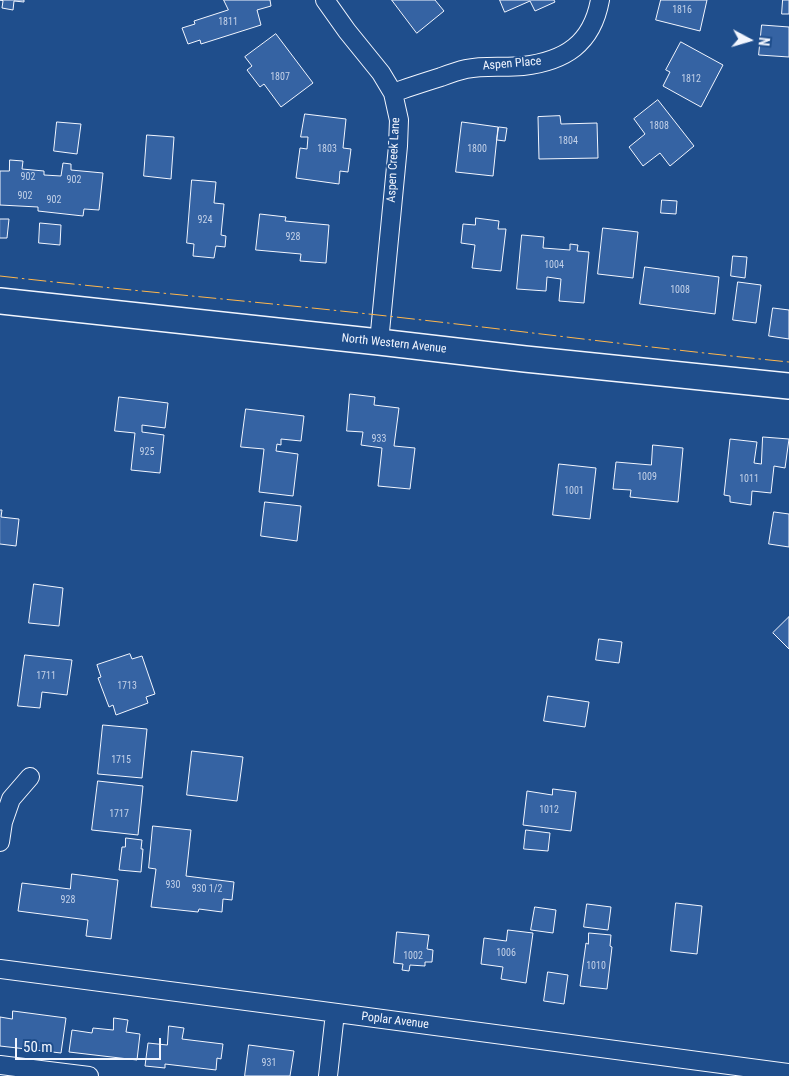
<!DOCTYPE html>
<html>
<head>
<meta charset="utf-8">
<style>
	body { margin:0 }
	#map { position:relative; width:789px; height:1076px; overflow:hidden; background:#1f4e8c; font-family:"Roboto Condensed",sans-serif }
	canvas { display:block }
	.north { position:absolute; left:724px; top:15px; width:50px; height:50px; -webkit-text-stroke:4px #1f4e8c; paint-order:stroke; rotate:96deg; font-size:14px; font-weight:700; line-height:20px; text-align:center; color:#f2f6ff }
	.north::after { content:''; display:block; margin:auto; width:18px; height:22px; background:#f2f6ff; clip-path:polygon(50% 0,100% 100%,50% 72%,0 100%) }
	.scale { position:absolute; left:15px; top:1038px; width:146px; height:22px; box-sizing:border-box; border:2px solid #f2f6ff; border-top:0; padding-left:6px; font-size:15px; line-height:18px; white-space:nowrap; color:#f2f6ff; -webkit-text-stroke:4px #1f4e8c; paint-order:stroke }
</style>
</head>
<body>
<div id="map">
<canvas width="789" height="1076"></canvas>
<div class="north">N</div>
<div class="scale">50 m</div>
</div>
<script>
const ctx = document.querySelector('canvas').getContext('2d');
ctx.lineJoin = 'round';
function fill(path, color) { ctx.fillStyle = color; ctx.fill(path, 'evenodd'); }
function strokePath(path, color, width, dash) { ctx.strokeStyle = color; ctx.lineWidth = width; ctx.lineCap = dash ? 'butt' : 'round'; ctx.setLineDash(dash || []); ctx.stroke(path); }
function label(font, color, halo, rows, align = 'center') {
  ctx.font = font + ' "Roboto Condensed",sans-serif'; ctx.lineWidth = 4; ctx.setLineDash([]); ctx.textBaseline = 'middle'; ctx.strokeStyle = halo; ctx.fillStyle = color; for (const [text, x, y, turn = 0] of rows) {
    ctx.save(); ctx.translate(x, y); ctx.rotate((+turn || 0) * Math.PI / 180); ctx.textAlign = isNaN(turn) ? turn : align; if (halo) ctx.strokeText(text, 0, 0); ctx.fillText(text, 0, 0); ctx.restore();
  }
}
const building = new Path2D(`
	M 0,0 L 24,0 L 24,2 L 14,1 L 13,10 L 2,8 L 3,1 Z
	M 224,0 L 270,0 L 271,6 L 257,10 L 261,25 L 201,44 L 200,40 L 188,44 L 182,28 L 195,24 L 194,21 L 228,10 Z
	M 392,0 L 435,0 L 444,11 L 417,33 Z
	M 500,0 L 554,0 L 555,2 L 535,11 L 530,1 L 505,12 Z
	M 661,0 L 707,0 L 700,31 L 656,20 Z
	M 783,0 L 789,0 L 789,14 L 782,14 Z
	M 762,25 L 789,27 L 789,57 L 759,55 Z
	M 276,34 L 313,83 L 281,107 L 264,84 L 260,87 L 247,70 L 252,66 L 245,57 Z
	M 681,42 L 723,65 L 701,107 L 663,86 L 670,72 L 666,70 Z
	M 658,100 L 694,146 L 670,166 L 660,153 L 643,166 L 629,147 L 645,134 L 634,119 Z
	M 305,114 L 346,119 L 343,148 L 351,149 L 348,172 L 340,171 L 339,184 L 296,178 L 300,148 L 307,149 L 308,137 L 301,137 Z
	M 560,116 L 561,124 L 597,123 L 598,158 L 539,159 L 538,117 Z
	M 57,122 L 81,124 L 77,154 L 54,151 Z
	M 462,122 L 498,127 L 493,176 L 456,172 Z
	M 499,127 L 507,128 L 505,141 L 497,140 Z
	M 147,135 L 174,137 L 171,179 L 144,176 Z
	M 10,160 L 23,161 L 22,169 L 44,171 L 44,175 L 61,176 L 63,163 L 71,164 L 71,170 L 103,173 L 99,210 L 84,209 L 83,216 L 38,211 L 38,207 L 0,205 L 0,171 L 9,171 Z
	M 192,180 L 216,182 L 214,203 L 224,204 L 221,235 L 226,236 L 225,247 L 216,246 L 214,258 L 193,256 L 194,244 L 187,243 Z
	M 662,200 L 677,201 L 676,214 L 661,213 Z
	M 260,214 L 286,217 L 285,221 L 329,225 L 326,263 L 300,261 L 301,254 L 256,250 Z
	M 476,218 L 499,221 L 498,229 L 506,229 L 501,271 L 472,268 L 475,245 L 461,243 L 463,224 L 475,225 Z
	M 0,219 L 9,219 L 7,238 L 0,238 Z
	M 40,223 L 61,225 L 60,245 L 39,243 Z
	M 603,228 L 638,232 L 633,278 L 598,274 Z
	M 522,235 L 544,237 L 543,248 L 570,250 L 570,244 L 578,245 L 577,251 L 589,252 L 584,303 L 559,301 L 561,279 L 547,277 L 546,291 L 517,289 Z
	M 733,256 L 747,257 L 745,278 L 731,276 Z
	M 645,267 L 719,277 L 715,314 L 640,304 Z
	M 738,282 L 761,285 L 756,323 L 733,320 Z
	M 773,308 L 789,310 L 789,339 L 769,336 Z
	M 350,394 L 375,397 L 374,405 L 399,408 L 394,446 L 415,448 L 410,489 L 378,486 L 382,448 L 361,445 L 363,432 L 347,431 Z
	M 119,397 L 168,403 L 165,428 L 142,425 L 142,432 L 164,435 L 160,473 L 131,470 L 135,433 L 115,431 Z
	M 246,409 L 304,416 L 301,441 L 281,439 L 281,445 L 277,444 L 276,451 L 298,454 L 293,496 L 259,492 L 264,449 L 241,447 Z
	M 763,437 L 789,439 L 785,468 L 774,466 L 771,493 L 752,491 L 751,505 L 730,502 L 730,496 L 724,495 L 730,439 L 757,442 L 754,463 L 761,464 Z
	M 653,445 L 683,448 L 678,502 L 630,497 L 631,490 L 613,489 L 616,462 L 651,465 Z
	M 559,464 L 596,468 L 590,519 L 553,515 Z
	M 265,502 L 301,506 L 297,541 L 261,536 Z
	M 0,510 L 2,510 L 1,517 L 19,519 L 16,546 L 0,544 Z
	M 774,512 L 789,514 L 789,547 L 769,544 Z
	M 34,584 L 63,588 L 59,626 L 29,623 Z
	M 789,617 L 789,649 L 773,633 Z
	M 599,639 L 622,642 L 619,663 L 596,660 Z
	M 130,654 L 132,659 L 142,656 L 155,694 L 146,697 L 148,703 L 116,715 L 113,705 L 109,707 L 98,678 L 101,677 L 97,665 Z
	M 25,655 L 72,660 L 67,695 L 42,692 L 40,708 L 18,706 Z
	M 548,696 L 589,702 L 585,727 L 544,721 Z
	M 103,725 L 147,729 L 142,778 L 98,774 Z
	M 192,751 L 243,757 L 237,801 L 187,795 Z
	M 98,781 L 143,786 L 138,835 L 92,830 Z
	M 553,789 L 576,792 L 571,831 L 523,825 L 527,791 L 552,795 Z
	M 153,826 L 191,830 L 186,876 L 234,882 L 232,900 L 223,899 L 222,912 L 199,909 L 198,912 L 151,907 L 156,869 L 149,868 Z
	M 526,830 L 550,833 L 548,851 L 524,849 Z
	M 126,838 L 142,840 L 141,849 L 143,849 L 141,872 L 119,870 L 122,847 L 125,847 Z
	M 72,874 L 118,880 L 111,939 L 86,936 L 88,920 L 18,911 L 22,883 L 70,889 Z
	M 676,903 L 702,906 L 697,954 L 671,951 Z
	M 587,904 L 611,907 L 608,930 L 584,927 Z
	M 535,907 L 556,910 L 553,933 L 531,930 Z
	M 508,930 L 533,933 L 526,983 L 501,979 L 503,967 L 481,964 L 484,938 L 506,941 Z
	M 397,932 L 429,935 L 427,949 L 433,950 L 432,962 L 425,962 L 425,966 L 410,965 L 409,971 L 402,970 L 403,964 L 394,963 Z
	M 589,933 L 611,935 L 610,946 L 612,947 L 607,989 L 580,986 L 586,943 L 588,944 Z
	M 548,972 L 568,975 L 564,1004 L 544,1001 Z
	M 13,1011 L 66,1018 L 61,1053 L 0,1046 L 0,1017 L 12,1019 Z
	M 114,1018 L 128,1020 L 126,1032 L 140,1034 L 137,1060 L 69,1052 L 72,1030 L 92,1033 L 93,1028 L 113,1030 Z
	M 169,1026 L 184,1028 L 182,1039 L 223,1044 L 221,1059 L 217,1058 L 216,1070 L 165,1064 L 165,1068 L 145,1066 L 148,1043 L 167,1045 Z
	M 249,1045 L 294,1051 L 290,1076 L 245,1076 Z`);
const minor = new Path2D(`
	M 325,0 L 347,31 L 381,73 L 393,93 L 399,120 L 398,146 L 379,342
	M 393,93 C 409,87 425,82 441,77 C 449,74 457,71 466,69 C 485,65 504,68 523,66 C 565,61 592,44 600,0
	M 0,842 L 3,822 L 11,799 L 30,777
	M 0,969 C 263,1004 526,1036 789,1073
	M 0,1065 L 89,1076
	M 328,1076 L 335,1013`);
const secondary = new Path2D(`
	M 0,301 L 379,342 L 525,359 L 789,386`);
const power = new Path2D(`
	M 0,276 C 114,289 227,299 341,311 C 491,327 640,347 789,362`);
const numberNames = [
	["1816",682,10],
	["1811",228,22],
	["1807",280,77],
	["1812",691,79],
	["1808",659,126],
	["1804",568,141],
	["1803",327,149],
	["1800",477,149],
	["902",28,177],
	["902",74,180],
	["902",25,196],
	["902",54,200],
	["924",205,220],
	["928",293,237],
	["1004",554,265],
	["1008",680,290],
	["933",379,439],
	["925",147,452],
	["1009",647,477],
	["1011",749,479],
	["1001",574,491],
	["1711",46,676],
	["1713",127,686],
	["1715",121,760],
	["1012",549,810],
	["1717",119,814],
	["930",173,885],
	["930 1/2",207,889],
	["928",68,900],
	["1006",506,953],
	["1002",413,956],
	["1010",596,966],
	["931",269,1063]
];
const streetNames = [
	["Aspen Place",512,64,-5],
	["Aspen Creek Lane",394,160,-87],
	["North Western Avenue",394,344,6],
	["Poplar Avenue",395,1021,7]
];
fill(building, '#3563a3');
strokePath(building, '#f2f6ff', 1);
strokePath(minor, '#f2f6ff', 20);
strokePath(secondary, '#f2f6ff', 28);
strokePath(minor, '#1f4e8c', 18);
strokePath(secondary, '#1f4e8c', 25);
strokePath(power, '#ffb74d', 1, [18, 4, 2.5, 4]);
label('10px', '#c3d1e8', null, numberNames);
label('12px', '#f2f6ff', '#1f4e8c', streetNames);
</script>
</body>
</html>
